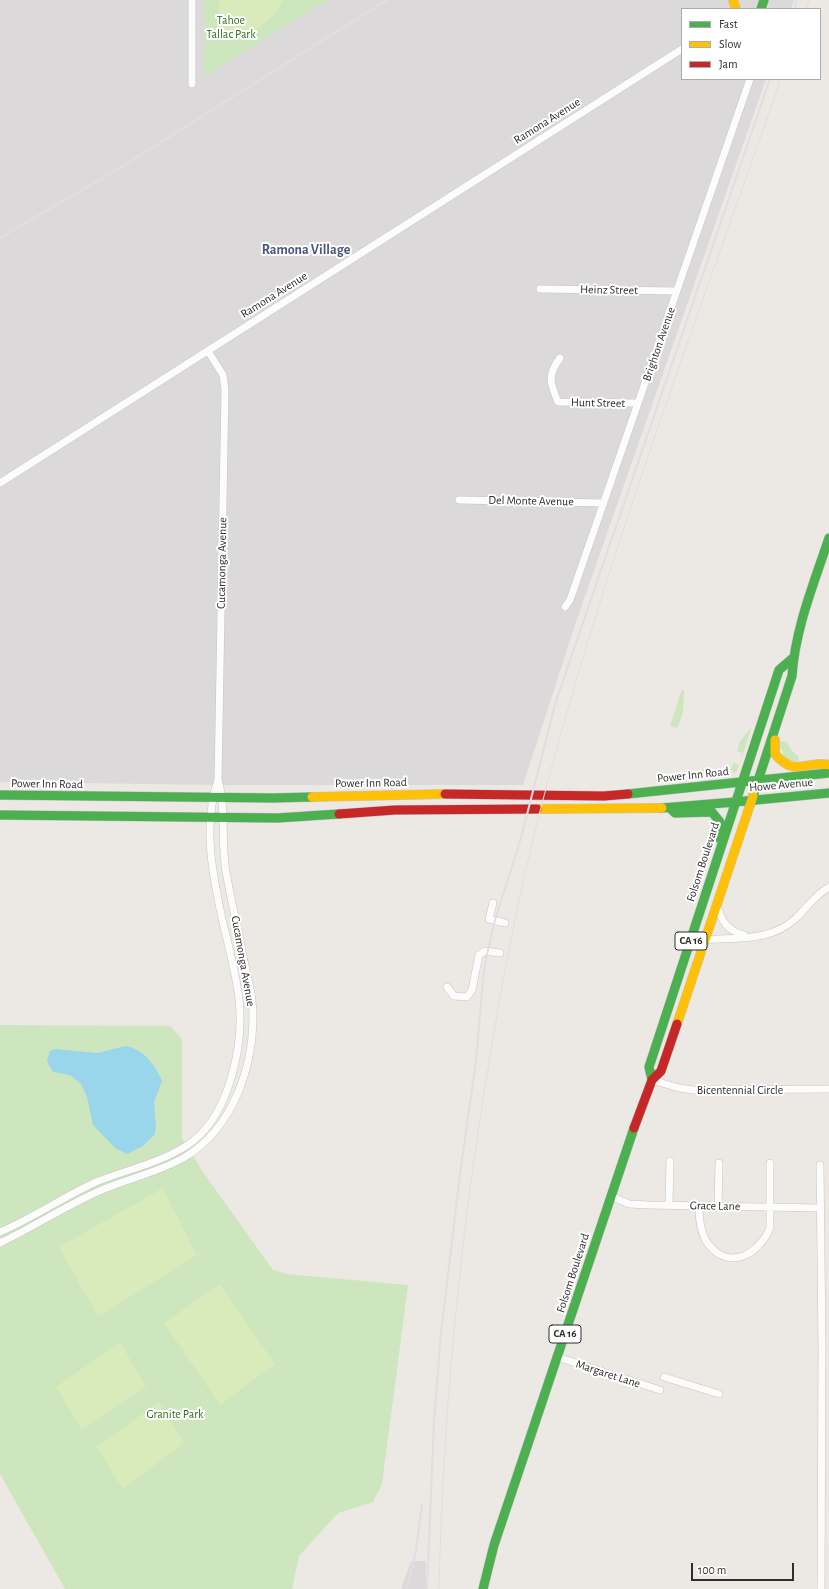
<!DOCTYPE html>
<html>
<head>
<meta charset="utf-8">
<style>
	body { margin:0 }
	#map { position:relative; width:829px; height:1589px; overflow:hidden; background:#ece8e4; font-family:"Alegreya Sans",sans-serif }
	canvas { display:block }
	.legend { position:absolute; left:681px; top:8px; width:140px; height:72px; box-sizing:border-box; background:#fff; border:1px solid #ababab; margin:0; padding:5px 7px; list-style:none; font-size:12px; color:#2e2e2e }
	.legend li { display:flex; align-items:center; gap:8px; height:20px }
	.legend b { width:20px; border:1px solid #ababab }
	.scale { position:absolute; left:691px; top:1563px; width:103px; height:18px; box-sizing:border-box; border:2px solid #2e2e2e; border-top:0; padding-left:5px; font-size:12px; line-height:14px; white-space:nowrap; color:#2e2e2e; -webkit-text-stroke:3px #fff; paint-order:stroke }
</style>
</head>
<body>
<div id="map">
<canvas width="829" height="1589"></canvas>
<ul class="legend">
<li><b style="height:5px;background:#4caf50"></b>Fast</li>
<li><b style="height:5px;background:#ffc107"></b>Slow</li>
<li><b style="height:5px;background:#c62828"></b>Jam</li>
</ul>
<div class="scale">100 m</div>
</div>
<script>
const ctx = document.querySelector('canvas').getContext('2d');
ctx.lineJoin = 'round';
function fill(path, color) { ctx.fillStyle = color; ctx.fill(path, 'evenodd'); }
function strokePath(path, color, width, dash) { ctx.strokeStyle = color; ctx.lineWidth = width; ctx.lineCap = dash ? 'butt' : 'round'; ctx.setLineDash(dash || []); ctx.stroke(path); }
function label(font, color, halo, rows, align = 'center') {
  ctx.font = font + ' "Alegreya Sans",sans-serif'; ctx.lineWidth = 4; ctx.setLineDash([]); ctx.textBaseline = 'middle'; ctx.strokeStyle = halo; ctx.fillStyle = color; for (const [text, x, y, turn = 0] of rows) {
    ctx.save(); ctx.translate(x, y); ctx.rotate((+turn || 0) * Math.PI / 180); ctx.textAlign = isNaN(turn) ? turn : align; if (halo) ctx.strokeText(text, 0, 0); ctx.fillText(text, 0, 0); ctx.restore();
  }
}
const industrial = new Path2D(`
	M 0,0 L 794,0 L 791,9 L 682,9 L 682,79 L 766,79 L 575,625 L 523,785 L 227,785 L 0,782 Z
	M 411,1561 L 426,1561 L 426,1589 L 401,1589 Z`);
const green = new Path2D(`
	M 204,0 L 328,0 L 204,77 Z
	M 682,689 L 684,691 L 683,713 L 677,728 L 670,726 Z
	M 750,729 L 751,730 L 737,771 L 734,773 L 731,770 L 733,763 L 739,765 L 742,753 L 737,751 L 740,741 Z
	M 780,741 L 787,742 L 792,751 L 798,756 L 799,761 L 790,762 L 783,756 L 783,751 L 780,749 Z
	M 706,767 L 718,771 L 718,773 L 695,775 Z
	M 0,1025 L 170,1026 L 182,1039 L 182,1138 L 203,1172 L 273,1270 L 287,1274 L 408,1285 L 382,1484 L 373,1502 L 338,1513 L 299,1556 L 292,1589 L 65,1589 L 0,1474 Z`);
const pitch = new Path2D(`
	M 219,0 L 283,0 C 270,26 247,37 219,38 Z
	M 163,1188 L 197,1255 L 98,1317 L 59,1247 Z
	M 220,1284 L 275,1364 L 220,1405 L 164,1323 Z
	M 120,1342 L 146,1387 L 82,1430 L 56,1387 Z
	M 159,1402 L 184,1443 L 123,1489 L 96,1447 Z`);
const water = new Path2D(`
	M 125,1046 C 143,1048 156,1066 162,1081 L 154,1102 L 156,1126 L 155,1134 L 143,1146 L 127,1154 L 115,1148 L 93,1125 L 87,1097 L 81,1084 L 70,1075 L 53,1072 L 47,1061 L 50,1051 L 55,1049 L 98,1053 Z`);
const street = new Path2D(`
	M 192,84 L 192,0
	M 540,289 L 677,291
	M 560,358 C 547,375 550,383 558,402 L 638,403
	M 0,483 L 682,49
	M 459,500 L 604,503
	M 565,607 L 570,600 L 750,79
	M 493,903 L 489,919 L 505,923
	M 717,905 C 721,921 728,931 744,935
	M 704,940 C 736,937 770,942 795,919 C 807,908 815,895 829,887
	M 447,987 L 454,996 L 467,997 L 472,990 L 479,955 L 485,951 L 500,953
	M 652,1080 L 679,1088 L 693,1090 L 829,1089
	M 820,1165 L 822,1347 L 821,1589
	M 611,1196 L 629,1204 L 648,1205 L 820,1208
	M 669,1205 L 670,1161
	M 699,1206 C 699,1219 700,1234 709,1245 C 730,1271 759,1254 770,1228 L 770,1163
	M 718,1206 L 719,1163
	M 0,1232 C 33,1218 63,1197 96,1182 C 128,1169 166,1162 193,1141 C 230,1112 244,1044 239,999 C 236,974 229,948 223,923 C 213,877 202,826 218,780
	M 0,1243 C 33,1227 64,1207 97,1192 C 125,1179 158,1173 185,1157 C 233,1128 253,1068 253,1015 C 253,996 248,978 244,961 C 239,933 232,905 227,877 C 220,845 227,812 218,780 L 225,390 L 223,375 L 208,351
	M 557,1357 L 660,1390
	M 664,1377 L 719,1394`);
const fast = new Path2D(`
	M 761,9 L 764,0
	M 741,782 L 829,773
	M 628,794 L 741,782
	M 0,795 L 273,798 L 312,797
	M 753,796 L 792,676 C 795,629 814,583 829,538
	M 735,802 L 829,793
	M 662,808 L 735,802
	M 670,808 L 675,813 L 712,812 L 720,822 L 720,839
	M 0,815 L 277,818 L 339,814
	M 652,1080 L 649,1067 L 779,670 L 793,658
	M 483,1589 L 494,1545 L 634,1128`);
const slow = new Path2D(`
	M 733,0 L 736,9
	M 775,740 L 775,754 C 796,779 808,759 829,765
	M 312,797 L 445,794
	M 537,809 L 662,808
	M 677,1024 L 753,796`);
const jam = new Path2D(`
	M 445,794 L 604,796 L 628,794
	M 339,814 L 395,810 L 537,809
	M 634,1128 L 652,1080 L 661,1071 L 677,1024`);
const tram = new Path2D(`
	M 806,9 L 809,0
	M 439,1589 C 443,1417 459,1245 487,1075 C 501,987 517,901 539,815 C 603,565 696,322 781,79`);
const rail = new Path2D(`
	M 794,9 L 797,0
	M 0,238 L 123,166 L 387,0
	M 407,1589 L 416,1551 L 422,1504
	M 427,1589 L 434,1422 L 441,1333 L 460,1174 L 476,1061 L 482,991 L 485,963 L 495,920 L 521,838 L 556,701 L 770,79`);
const shields = [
	[691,941,32],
	[565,1334,32]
];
const shieldNames = [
	["CA 16",691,941],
	["CA 16",565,1334]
];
const parkNames = [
	["Tahoe",231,20],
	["Tallac Park",231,34],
	["Granite Park",175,1414]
];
const streetNames = [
	["Ramona Avenue",547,121,-32],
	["Heinz Street",609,290,1],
	["Ramona Avenue",274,295,-32],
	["Brighton Avenue",659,344,-71],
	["Hunt Street",598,403,1],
	["Del Monte Avenue",531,501,1],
	["Cucamonga Avenue",222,563,-89],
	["Power Inn Road",693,775,-6],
	["Power Inn Road",371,783,-1],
	["Power Inn Road",47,784,1],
	["Howe Avenue",781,785,-5],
	["Folsom Boulevard",703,862,-72],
	["Cucamonga Avenue",243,961,80],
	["Bicentennial Circle",740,1090],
	["Grace Lane",715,1206,1],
	["Folsom Boulevard",573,1273,-72],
	["Margaret Lane",608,1374,18]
];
const quarterNames = [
	["Ramona Village",306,250]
];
fill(industrial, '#dcd9db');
fill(green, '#cee6be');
fill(pitch, '#d9eabb');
fill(water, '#99d6ec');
strokePath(street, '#c5c4c5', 8);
strokePath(fast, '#c5c4c5', 10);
strokePath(slow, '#c5c4c5', 10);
strokePath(jam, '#c5c4c5', 10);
strokePath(street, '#fcfcfb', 7);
strokePath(fast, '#4caf50', 9);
strokePath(slow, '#ffc107', 9);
strokePath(jam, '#c62828', 9);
strokePath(tram, '#dfdfe1', 1);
strokePath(rail, '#dfdfe1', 2);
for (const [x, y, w] of shields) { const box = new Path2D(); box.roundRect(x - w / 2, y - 9, w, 18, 3); ctx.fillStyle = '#fff'; ctx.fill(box); strokePath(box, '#2e2e2e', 1); }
label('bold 11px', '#2e2e2e', null, shieldNames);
label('12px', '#2c6e1b', '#fff', parkNames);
label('12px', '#2e2e2e', '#fff', streetNames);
label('bold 14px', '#4d5680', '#fff', quarterNames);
</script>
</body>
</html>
